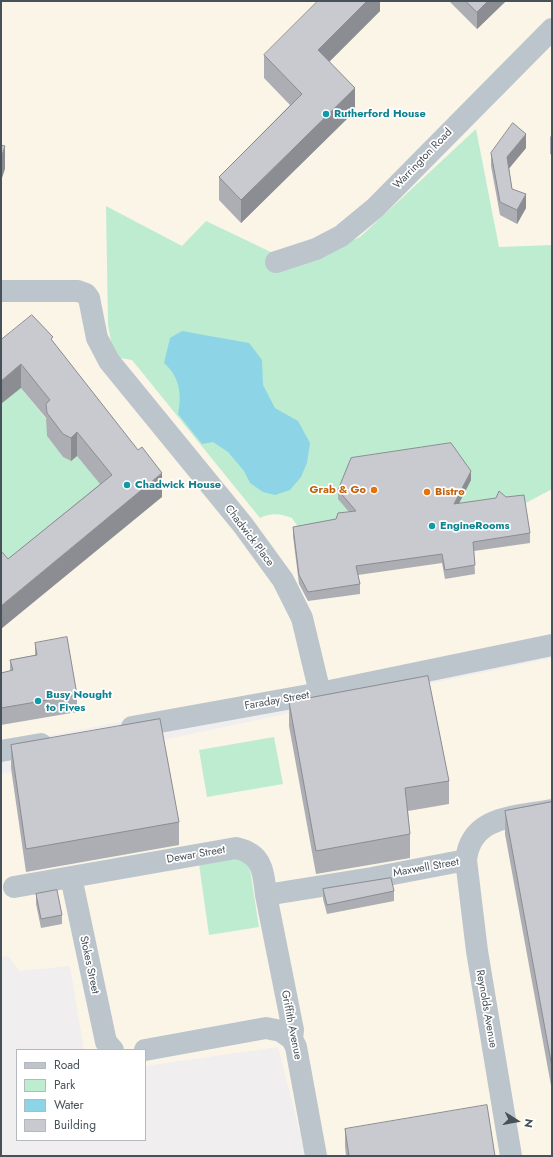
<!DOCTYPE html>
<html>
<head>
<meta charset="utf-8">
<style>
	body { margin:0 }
	#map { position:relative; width:553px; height:1157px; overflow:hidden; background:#f0eeee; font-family:Jost,sans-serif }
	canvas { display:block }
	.frame { position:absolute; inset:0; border:2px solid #47515a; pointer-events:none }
	.legend { position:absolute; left:16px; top:1049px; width:130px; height:92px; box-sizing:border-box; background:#fff; border:1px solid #b5b9bd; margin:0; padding:5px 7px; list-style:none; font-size:12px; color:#47515a }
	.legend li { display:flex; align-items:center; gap:8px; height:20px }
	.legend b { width:20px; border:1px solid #b5b9bd }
	.north { position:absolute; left:497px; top:1101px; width:40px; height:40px; -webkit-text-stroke:3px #fff; paint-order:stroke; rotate:101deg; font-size:11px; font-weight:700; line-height:16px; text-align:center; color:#47515a }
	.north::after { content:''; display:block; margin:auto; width:14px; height:18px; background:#47515a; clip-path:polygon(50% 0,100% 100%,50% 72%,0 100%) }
</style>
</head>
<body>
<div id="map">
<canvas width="553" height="1157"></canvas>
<div class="frame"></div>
<ul class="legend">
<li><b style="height:5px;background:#bdc5cc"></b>Road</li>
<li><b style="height:11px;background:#beecd0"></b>Park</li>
<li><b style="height:11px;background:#8ed4e7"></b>Water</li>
<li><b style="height:11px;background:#c8cad0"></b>Building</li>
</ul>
<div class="north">N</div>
</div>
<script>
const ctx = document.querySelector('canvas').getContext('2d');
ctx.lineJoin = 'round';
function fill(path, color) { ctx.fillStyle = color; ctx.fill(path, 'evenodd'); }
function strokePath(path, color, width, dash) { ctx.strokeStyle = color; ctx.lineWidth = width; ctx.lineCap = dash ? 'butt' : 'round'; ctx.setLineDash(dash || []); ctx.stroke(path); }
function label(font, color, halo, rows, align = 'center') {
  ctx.font = font + ' Jost,sans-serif'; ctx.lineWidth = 3.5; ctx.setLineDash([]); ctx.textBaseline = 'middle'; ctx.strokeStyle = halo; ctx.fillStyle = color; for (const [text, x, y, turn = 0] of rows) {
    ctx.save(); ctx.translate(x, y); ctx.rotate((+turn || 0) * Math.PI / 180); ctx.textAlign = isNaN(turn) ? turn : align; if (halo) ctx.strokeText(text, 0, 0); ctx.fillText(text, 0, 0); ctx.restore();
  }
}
const commercial = new Path2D(`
	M 1,1 L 552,1 L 552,638 L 1,745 Z
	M 552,658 L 552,1156 L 306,1156 L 278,1047 L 145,1066 L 145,1050 L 84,1050 L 70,966 L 20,971 L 8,956 L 1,957 L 1,774 Z`);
const green = new Path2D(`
	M 476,129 L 499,247 L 552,245 L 552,489 L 524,504 L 356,520 L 303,534 L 292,518 C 281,514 271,512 260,518 L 132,360 L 114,357 L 108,325 L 106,206 L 182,246 L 206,221 L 298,265 L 360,237 Z
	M 21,388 L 50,424 L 47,436 L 63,457 L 71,461 L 77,456 L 112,498 L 1,574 L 1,404 Z
	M 274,737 L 283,784 L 207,797 L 199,750 Z
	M 248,856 L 259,927 L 209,935 L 199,864 Z`);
const water = new Path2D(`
	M 182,331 L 249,343 L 262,360 L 263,385 L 275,408 L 298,421 L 310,443 L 307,463 L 301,477 L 290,490 L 275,495 L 263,492 L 250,483 L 244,471 L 228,452 L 213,442 L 202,444 L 178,414 C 182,395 180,377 164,363 L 170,338 Z`);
const minor = new Path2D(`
	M 276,262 L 316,249 L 341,236 L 375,208 L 552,29
	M 1,291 L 78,291 L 86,294 L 89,298 L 97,338 L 109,361 L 243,525 L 283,580 L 302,618 L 320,693
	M 132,727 L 320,693 L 552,645
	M 1,751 L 41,744
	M 71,877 L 106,1042 L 113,1050
	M 14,887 L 236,848 C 263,854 263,871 266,895 L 372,878 L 466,860
	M 266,895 L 293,1030 L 292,1039 L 296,1047 L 316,1156
	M 145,1050 L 266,1028 L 281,1031 L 292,1039
	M 511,1156 L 477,951 L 466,860 C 471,815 516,817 552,810`);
const wall = new Path2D(`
	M 380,1 L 380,11 L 329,62 L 355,111 L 241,223 L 219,200 L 219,177 L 290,105 L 264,78 L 264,55 Z
	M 449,1 L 506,1 L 477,29 Z
	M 552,134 L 552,155 L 550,154 L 550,137 Z
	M 526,148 L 509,168 L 512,189 L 526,208 L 517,224 L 500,215 L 491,166 L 491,153 Z
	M 1,340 L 53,342 L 162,497 L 8,559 L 100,484 L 77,456 L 71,461 L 63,457 L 47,436 L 46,418 L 21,388 Z
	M 471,480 L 459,503 L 530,533 L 530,543 L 474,551 L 475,574 L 445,579 L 442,563 L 358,575 L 360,584 L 360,594 L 308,601 L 299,584 L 293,536 L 293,527 L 336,519 L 349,512 L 338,499 L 338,490 Z
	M 35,643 L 77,695 L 77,712 L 1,725 L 1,673 L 10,671 L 10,660 L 35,655 Z
	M 289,702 L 449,781 L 449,804 L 408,811 L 410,834 L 410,858 L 316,874 L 289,726 Z
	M 11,745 L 179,822 L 179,845 L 26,872 L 11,768 Z
	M 552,802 L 552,1091 L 505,834 L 505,811 Z
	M 323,889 L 394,891 L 394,901 L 327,914 L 323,899 Z
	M 36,894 L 62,915 L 62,924 L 41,928 L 36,904 Z
	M 345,1129 L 495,1156 L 346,1156 L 345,1146 Z`);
const shadedWall = new Path2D(`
	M 367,1 L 380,1 L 380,11 L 318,73 L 318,50 Z
	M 488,1 L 506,1 L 477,29 L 477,12 Z
	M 355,88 L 355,111 L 241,223 L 241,200 Z
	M 526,134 L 526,148 L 507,171 L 507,157 Z
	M 5,146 L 5,169 L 1,181 L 1,158 Z
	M 526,194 L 526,208 L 517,224 L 517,210 Z
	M 21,364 L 21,388 L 1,404 L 1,381 Z
	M 77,432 L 77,456 L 71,461 L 71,438 Z
	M 471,471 L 471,480 L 454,513 L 454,504 Z
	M 162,473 L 162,497 L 1,629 L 1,606 Z`);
const building = new Path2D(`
	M 318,1 L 367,1 L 318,50 L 355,88 L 241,200 L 219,177 L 302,94 L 264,55 Z
	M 466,1 L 488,1 L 477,12 Z
	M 513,123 L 526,134 L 507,157 L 512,189 L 526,194 L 517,210 L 500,202 L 491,153 Z
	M 1,145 L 5,146 L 1,158 Z
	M 32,315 L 53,337 L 51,339 L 138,450 L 142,447 L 162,473 L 1,606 L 1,551 L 8,559 L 112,475 L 77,432 L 71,438 L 63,434 L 47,413 L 46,404 L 50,400 L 21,364 L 1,381 L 1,340 Z
	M 451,443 L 471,471 L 454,504 L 496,498 L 499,491 L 506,497 L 524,495 L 530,533 L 473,542 L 475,565 L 445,570 L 442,554 L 356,566 L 360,584 L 308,592 L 299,575 L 293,527 L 336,519 L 338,513 L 356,511 L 338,490 L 351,458 Z
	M 67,637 L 77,695 L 1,708 L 1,673 L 13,670 L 10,660 L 37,655 L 35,643 Z
	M 428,676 L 449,781 L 405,788 L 410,834 L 316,851 L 289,702 Z
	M 160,719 L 179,822 L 26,849 L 11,745 Z
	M 552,802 L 552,1067 L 505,811 Z
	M 391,878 L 394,891 L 327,905 L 323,889 Z
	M 57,890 L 62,915 L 41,919 L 36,894 Z
	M 487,1105 L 495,1156 L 349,1156 L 345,1129 Z`);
const markers = [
	[326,114,4,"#0f9aa8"],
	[127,485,4,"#0f9aa8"],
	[374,490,4,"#e8710a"],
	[427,492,4,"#e8710a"],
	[432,526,4,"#0f9aa8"],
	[38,701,4,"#0f9aa8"]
];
const cultureNames = [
	["Rutherford House",334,114],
	["Chadwick House",135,485],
	["EngineRooms",440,526],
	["Busy Nought",46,695],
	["to Fives",46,708]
];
const streetNames = [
	["Warrington Road",423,159,-46],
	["Chadwick Place",249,536,53],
	["Faraday Street",277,701,-10],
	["Dewar Street",196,855,-10],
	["Maxwell Street",426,868,-10],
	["Stokes Street",89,965,78],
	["Reynolds Avenue",486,1009,80],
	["Griffith Avenue",291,1025,79]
];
const foodNames = [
	["Grab & Go",366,490],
	["Bistro",435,492,"left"]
];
fill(commercial, '#fbf5e8');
fill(green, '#beecd0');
fill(water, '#8ed4e7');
strokePath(minor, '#bdc5cc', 22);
fill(wall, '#acaeb3');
fill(shadedWall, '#8c8d92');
fill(building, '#c8cad0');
strokePath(building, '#8c8d92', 1);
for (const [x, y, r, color] of markers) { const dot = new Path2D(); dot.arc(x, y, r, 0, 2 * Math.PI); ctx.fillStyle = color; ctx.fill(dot); strokePath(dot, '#fff', 1.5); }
label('bold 11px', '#0d838f', '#fff', cultureNames, 'left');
label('11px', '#47515a', '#fff', streetNames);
label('bold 11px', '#c56008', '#fff', foodNames, 'right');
</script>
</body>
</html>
